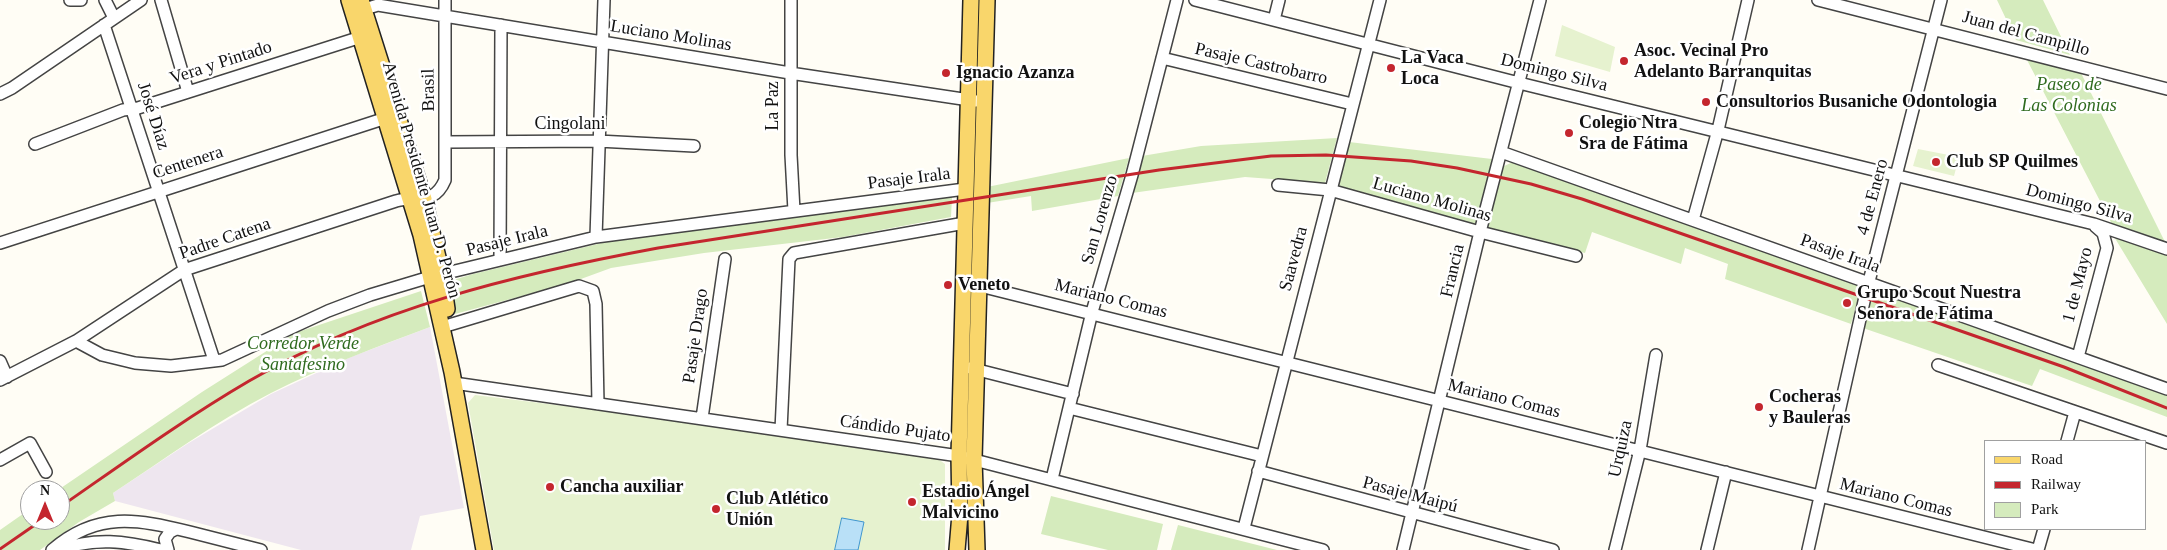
<!DOCTYPE html>
<html>
<head>
<meta charset="utf-8">
<style>
	body { margin:0 }
	#map { position:relative; width:2167px; height:550px; overflow:hidden; background:#fffdf5; font-family:"Times New Roman",serif }
	canvas { display:block }
	.legend { position:absolute; left:1984px; top:440px; width:162px; height:90px; box-sizing:border-box; background:#fff; border:1px solid #a0a0a0; margin:0; padding:6px 9px; list-style:none; font-size:15px; color:#111 }
	.legend li { display:flex; align-items:center; gap:10px; height:25px }
	.legend b { width:25px; border:1px solid #a0a0a0 }
	.north { position:absolute; left:20px; top:480px; width:50px; height:50px; box-sizing:border-box; background:#fff; border:1px solid #a0a0a0; border-radius:50%; rotate:0deg; font-size:14px; font-weight:700; line-height:20px; text-align:center; color:#111 }
	.north::after { content:''; display:block; margin:auto; width:18px; height:22px; background:#c4262e; clip-path:polygon(50% 0,100% 100%,50% 72%,0 100%) }
</style>
</head>
<body>
<div id="map">
<canvas width="2167" height="550"></canvas>
<ul class="legend">
<li><b style="height:6px;background:#f9d66b"></b>Road</li>
<li><b style="height:6px;background:#c4262e"></b>Railway</li>
<li><b style="height:14px;background:#d5ebbd"></b>Park</li>
</ul>
<div class="north">N</div>
</div>
<script>
const ctx = document.querySelector('canvas').getContext('2d');
ctx.lineJoin = 'round';
function fill(path, color) { ctx.fillStyle = color; ctx.fill(path, 'evenodd'); }
function strokePath(path, color, width, dash) { ctx.strokeStyle = color; ctx.lineWidth = width; ctx.lineCap = dash ? 'butt' : 'round'; ctx.setLineDash(dash || []); ctx.stroke(path); }
function label(font, color, halo, rows, align = 'center') {
  ctx.font = font + ' "Times New Roman",serif'; ctx.lineWidth = 5; ctx.setLineDash([]); ctx.textBaseline = 'middle'; ctx.strokeStyle = halo; ctx.fillStyle = color; for (const [text, x, y, turn = 0] of rows) {
    ctx.save(); ctx.translate(x, y); ctx.rotate((+turn || 0) * Math.PI / 180); ctx.textAlign = isNaN(turn) ? turn : align; if (halo) ctx.strokeText(text, 0, 0); ctx.fillText(text, 0, 0); ctx.restore();
  }
}
const industrial = new Path2D(`
	M 430,327 L 464,508 L 420,516 L 411,550 L 301,550 L 115,501 L 113,493 L 187,444 L 271,394 L 351,357 Z`);
const green = new Path2D(`
	M 1997,0 L 2043,0 L 2070,55 L 2016,40 Z
	M 2027,60 L 2081,73 L 2167,246 L 2114,228 Z
	M 1337,138 L 1325,183 L 1245,177 L 1132,193 L 1142,156 L 1201,146 Z
	M 1349,142 L 1492,159 L 1475,225 L 1338,186 Z
	M 1129,158 L 1118,196 L 1032,211 L 1031,196 L 987,203 L 987,187 Z
	M 1513,162 L 1862,285 L 1851,324 L 1725,279 L 1728,264 L 1685,248 L 1681,264 L 1592,232 L 1585,253 L 1487,228 L 1502,167 Z
	M 952,197 L 951,217 L 843,237 L 704,253 L 611,268 L 570,283 L 455,314 L 450,281 L 473,274 L 606,242 Z
	M 2113,235 L 2167,254 L 2167,324 Z
	M 421,291 L 430,327 C 377,347 322,367 271,393 C 216,421 165,459 113,493 L 115,501 L 79,522 L 40,550 L 0,550 L 0,530 L 30,509 L 30,520 L 60,520 L 60,490 L 58,490 L 202,392 L 295,333 Z
	M 1878,292 L 2167,393 L 2167,417 L 2040,369 L 2032,386 L 1863,328 L 1872,296 Z
	M 1051,496 L 1163,524 L 1157,550 L 1108,550 L 1041,534 Z
	M 1178,525 L 1277,550 L 1171,550 Z`);
const pitch = new Path2D(`
	M 1562,25 L 1615,47 L 1610,72 L 1555,56 Z
	M 1918,149 L 1959,157 L 1954,176 L 1913,166 Z
	M 475,395 L 663,418 L 934,456 L 945,464 L 945,550 L 494,550 L 468,403 Z`);
const water = new Path2D(`
	M 842,518 L 864,522 L 858,550 L 835,550 Z`);
const minor = new Path2D(`
	M 70,0 L 81,0
	M 105,0 L 114,18
	M 161,0 L 188,92
	M 791,0 L 791,155 L 794,211
	M 1195,0 L 1519,83 L 2094,224 L 2167,249
	M 1818,0 L 2167,89
	M 358,11 L 378,5 L 790,73 L 976,101
	M 1274,20 L 1279,0
	M 104,25 L 214,360
	M 1162,58 L 1352,104
	M 0,94 L 12,88 L 141,0
	M 447,142 L 598,141 L 694,146
	M 35,144 L 123,110 L 138,108 L 361,37
	M 1501,152 L 2167,389
	M 1278,185 L 1330,190 L 1480,232 L 1576,256
	M 1693,220 L 1718,130 L 1748,0
	M 596,237 L 604,0
	M 0,243 L 386,118
	M 500,260 L 501,25
	M 972,284 L 2036,550
	M 449,325 L 579,286 L 593,291 L 596,304 L 598,404
	M 76,341 L 102,355 L 135,363 L 171,366 L 222,360 L 328,311 L 370,295 L 430,277 L 596,237 L 965,189
	M 2078,357 L 2107,248 L 2103,233 L 2095,226
	M 0,361 L 7,377
	M 1938,365 L 2167,443
	M 970,368 L 1073,394
	M 0,380 L 76,341 L 184,270 L 396,201 C 417,195 434,206 445,180 L 445,0
	M 454,383 L 959,456 L 1323,550
	M 1069,408 L 1262,456
	M 702,418 L 725,259
	M 781,430 L 789,259 L 794,253 L 965,223
	M 2067,441 L 2075,412
	M 0,460 L 30,443 L 46,472
	M 1258,471 L 1553,550
	M 1052,479 L 1092,312 L 1132,175 L 1177,0
	M 1244,528 L 1380,0
	M 52,550 C 97,511 137,519 190,532 C 214,538 238,544 261,550
	M 59,550 C 95,537 125,541 161,550
	M 168,550 L 165,539 L 170,532 L 176,529
	M 1403,550 L 1480,232 L 1540,0
	M 1615,550 L 1640,450 L 1656,355
	M 1707,550 L 1726,472
	M 1808,550 L 1865,297 L 1941,0
	M 2038,550 L 2044,529`);
const major = new Path2D(`
	M 349,0 L 421,235 L 452,372 L 484,550
	M 361,0 L 424,199 L 442,274 L 447,309
	M 957,550 L 960,514 L 959,456 L 971,0
	M 977,550 L 974,459 L 987,0`);
const rail = new Path2D(`
	M 60,507 C 122,464 184,419 249,381 C 375,308 517,274 658,248 L 1159,170 L 1271,156 L 1326,155 L 1411,161 L 1457,168 L 1531,184 L 1582,199 L 2064,367 L 2167,408
	M 0,549 L 42,520`);
const markers = [
	[1624,61,5,"#c4262e"],
	[1391,68,5,"#c4262e"],
	[946,73,5,"#c4262e"],
	[1706,102,5,"#c4262e"],
	[1569,133,5,"#c4262e"],
	[1936,162,5,"#c4262e"],
	[948,285,5,"#c4262e"],
	[1847,303,5,"#c4262e"],
	[1759,407,5,"#c4262e"],
	[550,487,5,"#c4262e"],
	[912,502,5,"#c4262e"],
	[716,509,5,"#c4262e"]
];
const streetNames = [
	["Juan del Campillo",2026,34,15],
	["Luciano Molinas",671,36,9],
	["Vera y Pintado",221,63,-18],
	["Pasaje Castrobarro",1261,64,13],
	["Domingo Silva",1554,73,14],
	["Brasil",429,90,-91],
	["La Paz",773,106,-90],
	["José Díaz",153,116,72],
	["Cingolani",570,124],
	["Centenera",188,163,-18],
	["Pasaje Irala",909,179,-7],
	["Avenida Presidente Juan D. Perón",421,180,74],
	["4 de Enero",1873,197,-75],
	["Luciano Molinas",1432,200,16],
	["Domingo Silva",2079,204,15],
	["San Lorenzo",1100,220,-74],
	["Padre Catena",225,239,-19],
	["Pasaje Irala",507,241,-14],
	["Pasaje Irala",1840,254,20],
	["Saavedra",1294,259,-75],
	["Francia",1453,271,-77],
	["1 de Mayo",2078,285,-76],
	["Mariano Comas",1111,299,14],
	["Pasaje Drago",696,336,-82],
	["Mariano Comas",1504,399,14],
	["Cándido Pujato",895,429,8],
	["Urquiza",1621,449,-78],
	["Pasaje Maipú",1410,495,15],
	["Mariano Comas",1896,498,14]
];
const poiNames = [
	["Asoc. Vecinal Pro",1634,51],
	["Adelanto Barranquitas",1634,72],
	["La Vaca",1401,58],
	["Loca",1401,79],
	["Ignacio Azanza",956,73],
	["Consultorios Busaniche Odontologia",1716,102],
	["Colegio Ntra",1579,123],
	["Sra de Fátima",1579,144],
	["Club SP Quilmes",1946,162],
	["Veneto",958,285],
	["Grupo Scout Nuestra",1857,293],
	["Señora de Fátima",1857,314],
	["Cocheras",1769,397],
	["y Bauleras",1769,418],
	["Cancha auxiliar",560,487],
	["Estadio Ángel",922,492],
	["Malvicino",922,513],
	["Club Atlético",726,499],
	["Unión",726,520]
];
const parkNames = [
	["Paseo de",2069,85],
	["Las Colonias",2069,106],
	["Corredor Verde",303,344],
	["Santafesino",303,365]
];
fill(industrial, '#eee6ef');
fill(green, '#d5ebbd');
fill(pitch, '#e6f2cf');
fill(water, '#b9e0f7');
strokePath(water, '#3f96cf', 1);
strokePath(minor, '#444', 14);
strokePath(major, '#222', 18);
strokePath(minor, '#fff', 11);
strokePath(major, '#f9d66b', 15);
strokePath(rail, '#c4262e', 3);
for (const [x, y, r, color] of markers) { const dot = new Path2D(); dot.arc(x, y, r, 0, 2 * Math.PI); ctx.fillStyle = color; ctx.fill(dot); strokePath(dot, '#fff', 2); }
label('18px', '#111', '#fff', streetNames);
label('bold 18px', '#111', '#fff', poiNames, 'left');
label('italic 18px', '#2f6b1f', '#fff', parkNames);
</script>
</body>
</html>
